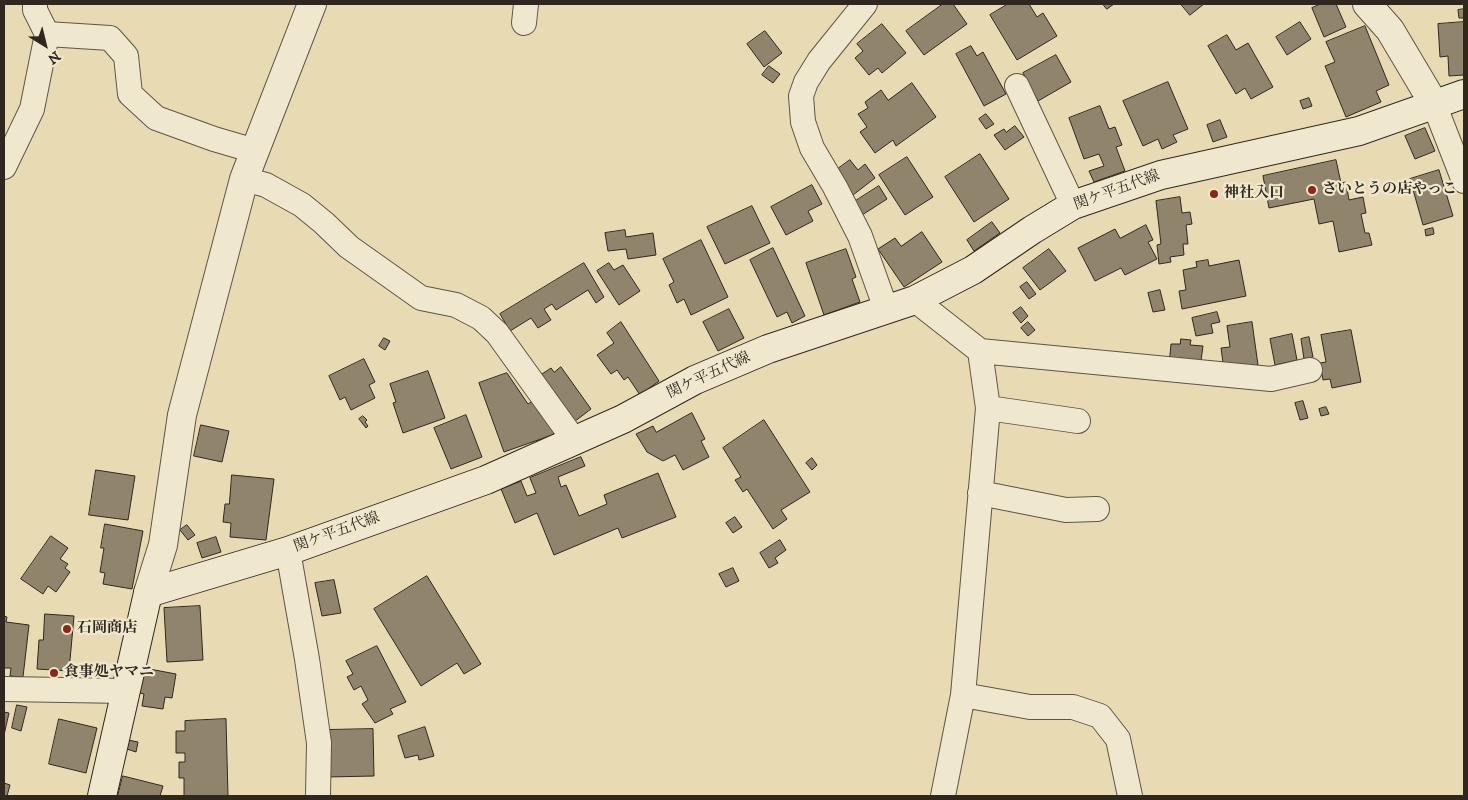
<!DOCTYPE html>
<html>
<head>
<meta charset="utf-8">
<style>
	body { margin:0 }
	#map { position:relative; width:1468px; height:800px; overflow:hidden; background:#e8dbb4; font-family:"IM FELL DW Pica",serif }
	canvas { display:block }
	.frame { position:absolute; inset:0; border:5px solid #30281e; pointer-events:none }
	.north { position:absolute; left:20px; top:20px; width:50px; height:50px; -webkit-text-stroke:4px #f0e8ce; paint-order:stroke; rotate:144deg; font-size:14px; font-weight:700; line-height:20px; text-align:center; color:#30281e }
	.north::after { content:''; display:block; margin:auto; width:18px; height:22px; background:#30281e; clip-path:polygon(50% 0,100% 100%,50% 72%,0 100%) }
</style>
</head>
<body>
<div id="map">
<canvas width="1468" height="800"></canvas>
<div class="frame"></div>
<div class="north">N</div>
</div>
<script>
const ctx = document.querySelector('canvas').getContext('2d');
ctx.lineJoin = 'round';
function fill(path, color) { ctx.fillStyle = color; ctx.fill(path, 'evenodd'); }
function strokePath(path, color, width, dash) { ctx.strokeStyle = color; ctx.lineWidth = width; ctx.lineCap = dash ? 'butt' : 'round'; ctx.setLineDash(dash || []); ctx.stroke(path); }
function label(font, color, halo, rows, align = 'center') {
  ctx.font = font + ' "IM FELL DW Pica","Noto Serif JP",serif'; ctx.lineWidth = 4.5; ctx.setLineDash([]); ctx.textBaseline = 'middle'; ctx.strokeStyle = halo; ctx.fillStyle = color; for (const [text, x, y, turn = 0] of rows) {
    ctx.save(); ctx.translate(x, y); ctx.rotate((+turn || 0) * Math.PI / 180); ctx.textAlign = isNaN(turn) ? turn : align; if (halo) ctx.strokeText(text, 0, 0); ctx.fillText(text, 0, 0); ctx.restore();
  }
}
const building = new Path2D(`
	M 943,4 L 953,4 L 967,24 L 924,55 L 906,31 Z
	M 1008,4 L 1029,4 L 1037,17 L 1043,13 L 1057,36 L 1017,60 L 990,15 Z
	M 1103,4 L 1114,4 L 1107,9 Z
	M 1181,4 L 1204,4 L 1190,15 Z
	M 1321,4 L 1336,4 L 1346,27 L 1324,37 L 1312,8 Z
	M 1464,9 L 1464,18 L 1459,18 L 1458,10 Z
	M 1300,22 L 1311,39 L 1287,55 L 1276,37 Z
	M 1464,22 L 1464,75 L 1449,76 L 1448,56 L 1440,57 L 1438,24 Z
	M 882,24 L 906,53 L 882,73 L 878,68 L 869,75 L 855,58 L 863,51 L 857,44 Z
	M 1365,26 L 1389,85 L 1376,91 L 1381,102 L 1346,117 L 1325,66 L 1335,62 L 1326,42 Z
	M 765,31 L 782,53 L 764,67 L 747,44 Z
	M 1227,35 L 1236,50 L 1248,43 L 1273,87 L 1251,99 L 1245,88 L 1236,94 L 1208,46 Z
	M 971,46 L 977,56 L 983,52 L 1006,94 L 984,106 L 956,54 Z
	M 1056,55 L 1071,82 L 1038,101 L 1023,73 Z
	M 769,66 L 780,74 L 773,83 L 762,75 Z
	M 1168,82 L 1188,129 L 1173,135 L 1177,142 L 1162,149 L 1158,139 L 1143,146 L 1123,101 Z
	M 912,83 L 936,117 L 896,146 L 893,140 L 875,153 L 860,132 L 867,127 L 858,114 L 868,108 L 865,102 L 881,90 L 888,100 Z
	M 1309,98 L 1312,106 L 1303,109 L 1300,101 Z
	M 1100,106 L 1109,129 L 1115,127 L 1122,145 L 1116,147 L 1125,171 L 1094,182 L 1089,171 L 1104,166 L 1099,154 L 1084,159 L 1069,118 Z
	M 986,114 L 994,124 L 986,129 L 979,119 Z
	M 1220,120 L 1227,137 L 1213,142 L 1207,125 Z
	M 1015,126 L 1024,137 L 1005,150 L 994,135 L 1004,129 L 1006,132 Z
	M 1425,128 L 1435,151 L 1415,159 L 1405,136 Z
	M 980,154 L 1009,199 L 974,222 L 945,177 Z
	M 907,157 L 933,197 L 905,215 L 879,175 Z
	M 850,160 L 858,170 L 865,164 L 875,178 L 853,195 L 835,171 Z
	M 1336,160 L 1341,183 L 1346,182 L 1349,200 L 1363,197 L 1366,213 L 1361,214 L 1365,233 L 1369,233 L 1372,245 L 1339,252 L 1333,221 L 1319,224 L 1314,199 L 1269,208 L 1263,176 Z
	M 1439,170 L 1453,216 L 1423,225 L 1410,179 Z
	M 812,185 L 822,204 L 808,211 L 813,221 L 786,235 L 771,207 Z
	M 879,186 L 887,199 L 862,215 L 854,202 Z
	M 1180,197 L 1182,213 L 1190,212 L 1192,224 L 1186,225 L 1188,244 L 1183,244 L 1184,255 L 1170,257 L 1171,262 L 1159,264 L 1157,245 L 1161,244 L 1156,201 Z
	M 752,206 L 770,243 L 725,264 L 707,227 Z
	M 992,222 L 1000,233 L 974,251 L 967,240 Z
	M 1146,225 L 1153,240 L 1148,242 L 1157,259 L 1125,275 L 1121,268 L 1095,281 L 1078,248 L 1115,229 L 1120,238 Z
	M 1433,228 L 1434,234 L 1426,236 L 1425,230 Z
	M 625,230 L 626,237 L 653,233 L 656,255 L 628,259 L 626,249 L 608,251 L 605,233 Z
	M 922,232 L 942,262 L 904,287 L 878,249 L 895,238 L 901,246 Z
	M 701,240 L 728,297 L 691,315 L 684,299 L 677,303 L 669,285 L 674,282 L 663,259 Z
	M 773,248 L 805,316 L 792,323 L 787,312 L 777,317 L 750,260 Z
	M 846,249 L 856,277 L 852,279 L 860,302 L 824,315 L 806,263 Z
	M 1049,249 L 1066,271 L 1040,290 L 1023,268 Z
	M 1208,260 L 1209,266 L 1239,260 L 1246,296 L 1182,309 L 1179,291 L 1186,290 L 1183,270 L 1197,267 L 1196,262 Z
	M 584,263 L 604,297 L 596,303 L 588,290 L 556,310 L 552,304 L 544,309 L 551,320 L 538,328 L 531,318 L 510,331 L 500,314 Z
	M 609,263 L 614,270 L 623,265 L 640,291 L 619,305 L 597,271 Z
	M 1027,282 L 1036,294 L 1029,299 L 1020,287 Z
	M 1160,290 L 1165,310 L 1153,312 L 1148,293 Z
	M 1021,307 L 1028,316 L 1021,323 L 1013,313 Z
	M 729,309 L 744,338 L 718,351 L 703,322 Z
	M 1217,312 L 1220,322 L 1211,324 L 1213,333 L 1196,336 L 1192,318 Z
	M 621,322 L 659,381 L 640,395 L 628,377 L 624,380 L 617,370 L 611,374 L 597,355 L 614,343 L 607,333 Z
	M 1028,322 L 1035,330 L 1028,336 L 1021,328 Z
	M 1252,322 L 1258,365 L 1224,370 L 1221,348 L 1230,347 L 1227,326 Z
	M 1351,330 L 1361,382 L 1332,388 L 1330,379 L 1323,380 L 1320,363 L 1326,362 L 1321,335 Z
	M 1292,334 L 1297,360 L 1275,365 L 1270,339 Z
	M 1309,337 L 1313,357 L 1304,359 L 1301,339 Z
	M 384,338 L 390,341 L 385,350 L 379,346 Z
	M 1181,339 L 1191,340 L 1190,345 L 1203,346 L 1200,368 L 1169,365 L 1171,344 L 1180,344 Z
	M 364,359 L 375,382 L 369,385 L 375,398 L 351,410 L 345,397 L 340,400 L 329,376 Z
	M 561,367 L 591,409 L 570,425 L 536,378 L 551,368 L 554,372 Z
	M 428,371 L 445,418 L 403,433 L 393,403 L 396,402 L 390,384 Z
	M 507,373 L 528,404 L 534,400 L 555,434 L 504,452 L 479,383 Z
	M 1303,401 L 1308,418 L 1300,420 L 1295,403 Z
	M 1326,407 L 1329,414 L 1321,416 L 1319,409 Z
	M 692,413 L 705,439 L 701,441 L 709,457 L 683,470 L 675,455 L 663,461 L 647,452 L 636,434 L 653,426 L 656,432 Z
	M 466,415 L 482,457 L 451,469 L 434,428 Z
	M 363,416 L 367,420 L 365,422 L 368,426 L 366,428 L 359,419 Z
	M 764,420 L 810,492 L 781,510 L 787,519 L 773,529 L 747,489 L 743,492 L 735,480 L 741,477 L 723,448 Z
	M 201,425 L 229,431 L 222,462 L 194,456 Z
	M 581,457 L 585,466 L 558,477 L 561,487 L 566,485 L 579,516 L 607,504 L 604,495 L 658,473 L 676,517 L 622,538 L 618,528 L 554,555 L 537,513 L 515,523 L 501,489 L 521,481 L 527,496 L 536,493 L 530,478 Z
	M 812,458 L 817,465 L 812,470 L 806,463 Z
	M 96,470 L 135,476 L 128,520 L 89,515 Z
	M 232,475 L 274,479 L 266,540 L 230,537 L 231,523 L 223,522 L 225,504 L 229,504 Z
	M 735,517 L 742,527 L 733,533 L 726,523 Z
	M 105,524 L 143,531 L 132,589 L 103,584 L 105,573 L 100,572 L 104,548 L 101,548 Z
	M 187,525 L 195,535 L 188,540 L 180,530 Z
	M 51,536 L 68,548 L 60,559 L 68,564 L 65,568 L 70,572 L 56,592 L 48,586 L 43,594 L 21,579 Z
	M 216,537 L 221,552 L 202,558 L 197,543 Z
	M 780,540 L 786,550 L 775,558 L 778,563 L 769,568 L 760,553 Z
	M 733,568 L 739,581 L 726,587 L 719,574 Z
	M 427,576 L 481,664 L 464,674 L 457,663 L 421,686 L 374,609 Z
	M 334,580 L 341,613 L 322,616 L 315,583 Z
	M 200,606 L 203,660 L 167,662 L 164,608 Z
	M 45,614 L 74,616 L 69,671 L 37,669 L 39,640 L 43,640 Z
	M 4,616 L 7,617 L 6,622 L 29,625 L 23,677 L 10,676 L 11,668 L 4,668 Z
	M 377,646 L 406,702 L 390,709 L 393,714 L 375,723 L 362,704 L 368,700 L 361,686 L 354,690 L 347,677 L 353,674 L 346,661 Z
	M 144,668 L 176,674 L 172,698 L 165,697 L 163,709 L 142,706 L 144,694 L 140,693 Z
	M 17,705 L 27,707 L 21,731 L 12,728 Z
	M 4,712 L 9,713 L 4,735 Z
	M 59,719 L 97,728 L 86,773 L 49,764 Z
	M 226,719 L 228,796 L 184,796 L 184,778 L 179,778 L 179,762 L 185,762 L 185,753 L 176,753 L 176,731 L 185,731 L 185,721 Z
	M 425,727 L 434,756 L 419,760 L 418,755 L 405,758 L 398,736 Z
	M 373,729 L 374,776 L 327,777 L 326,730 Z
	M 128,740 L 138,742 L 136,752 L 127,749 Z
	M 123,776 L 163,786 L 160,796 L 118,796 Z
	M 4,783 L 10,785 L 7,796 L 4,796 Z`);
const minor = new Path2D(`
	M 865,4 L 819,61 L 806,82 L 801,96 L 803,122 L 812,148 L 835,187 L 860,236 L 886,309
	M 524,23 L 526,4
	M 47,34 L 110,38 L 126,56 L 130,94 L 156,118 L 214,139 L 255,151
	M 1017,86 L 1073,205
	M 1434,104 L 1464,181
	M 4,167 L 32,109 L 47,34 L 35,10 L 35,4
	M 244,179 L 266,185 L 302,205 L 324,223 L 349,247 L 421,298 L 456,305 L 481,318 L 497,333 L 574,440
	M 915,300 L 980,351 L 988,408 L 963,695 L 943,796
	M 980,351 L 1271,379 L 1310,370
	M 988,408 L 1078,421
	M 980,493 L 1066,510 L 1097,509
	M 288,551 L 307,659 L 319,743 L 318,796
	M 4,689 L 126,691
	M 963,695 L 1030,707 L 1073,707 L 1100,716 L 1118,739 L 1130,796`);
const tertiary = new Path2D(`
	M 1367,4 L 1390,30 L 1434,104
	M 148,593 L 163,545 L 182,415 L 244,179 L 312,4`);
const secondary = new Path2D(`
	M 102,796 L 148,593 L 288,551 L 486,480 L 623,419 L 695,380 L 768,349 L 915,300 L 973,270 L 1032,230 L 1073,205 L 1161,175 L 1359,131 L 1464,94`);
const markers = [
	[1312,190,5,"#8f2418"],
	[1214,194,5,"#8f2418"],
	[67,629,5,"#8f2418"],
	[54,673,5,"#8f2418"]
];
const poiNames = [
	["さいとうの店やっこ",1322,190],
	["神社入口",1224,194],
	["石岡商店",77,629],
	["食事処ヤマニ",64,673]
];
const streetNames = [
	["関ケ平五代線",1117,191,-20],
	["関ケ平五代線",709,376,-25],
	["関ケ平五代線",337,533,-20]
];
fill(building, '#90856c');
strokePath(building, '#30281e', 1);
strokePath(minor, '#5e5544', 26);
strokePath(tertiary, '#5e5544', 30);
strokePath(secondary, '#30281e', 30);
strokePath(minor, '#f0e8ce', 24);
strokePath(tertiary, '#f0e8ce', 28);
strokePath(secondary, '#f0e8ce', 28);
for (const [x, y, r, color] of markers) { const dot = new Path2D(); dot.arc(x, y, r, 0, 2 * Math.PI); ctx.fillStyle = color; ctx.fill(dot); strokePath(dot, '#f0e8ce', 2); }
label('bold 15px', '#30281e', '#f0e8ce', poiNames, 'left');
label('15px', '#30281e', '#f0e8ce', streetNames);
</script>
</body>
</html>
